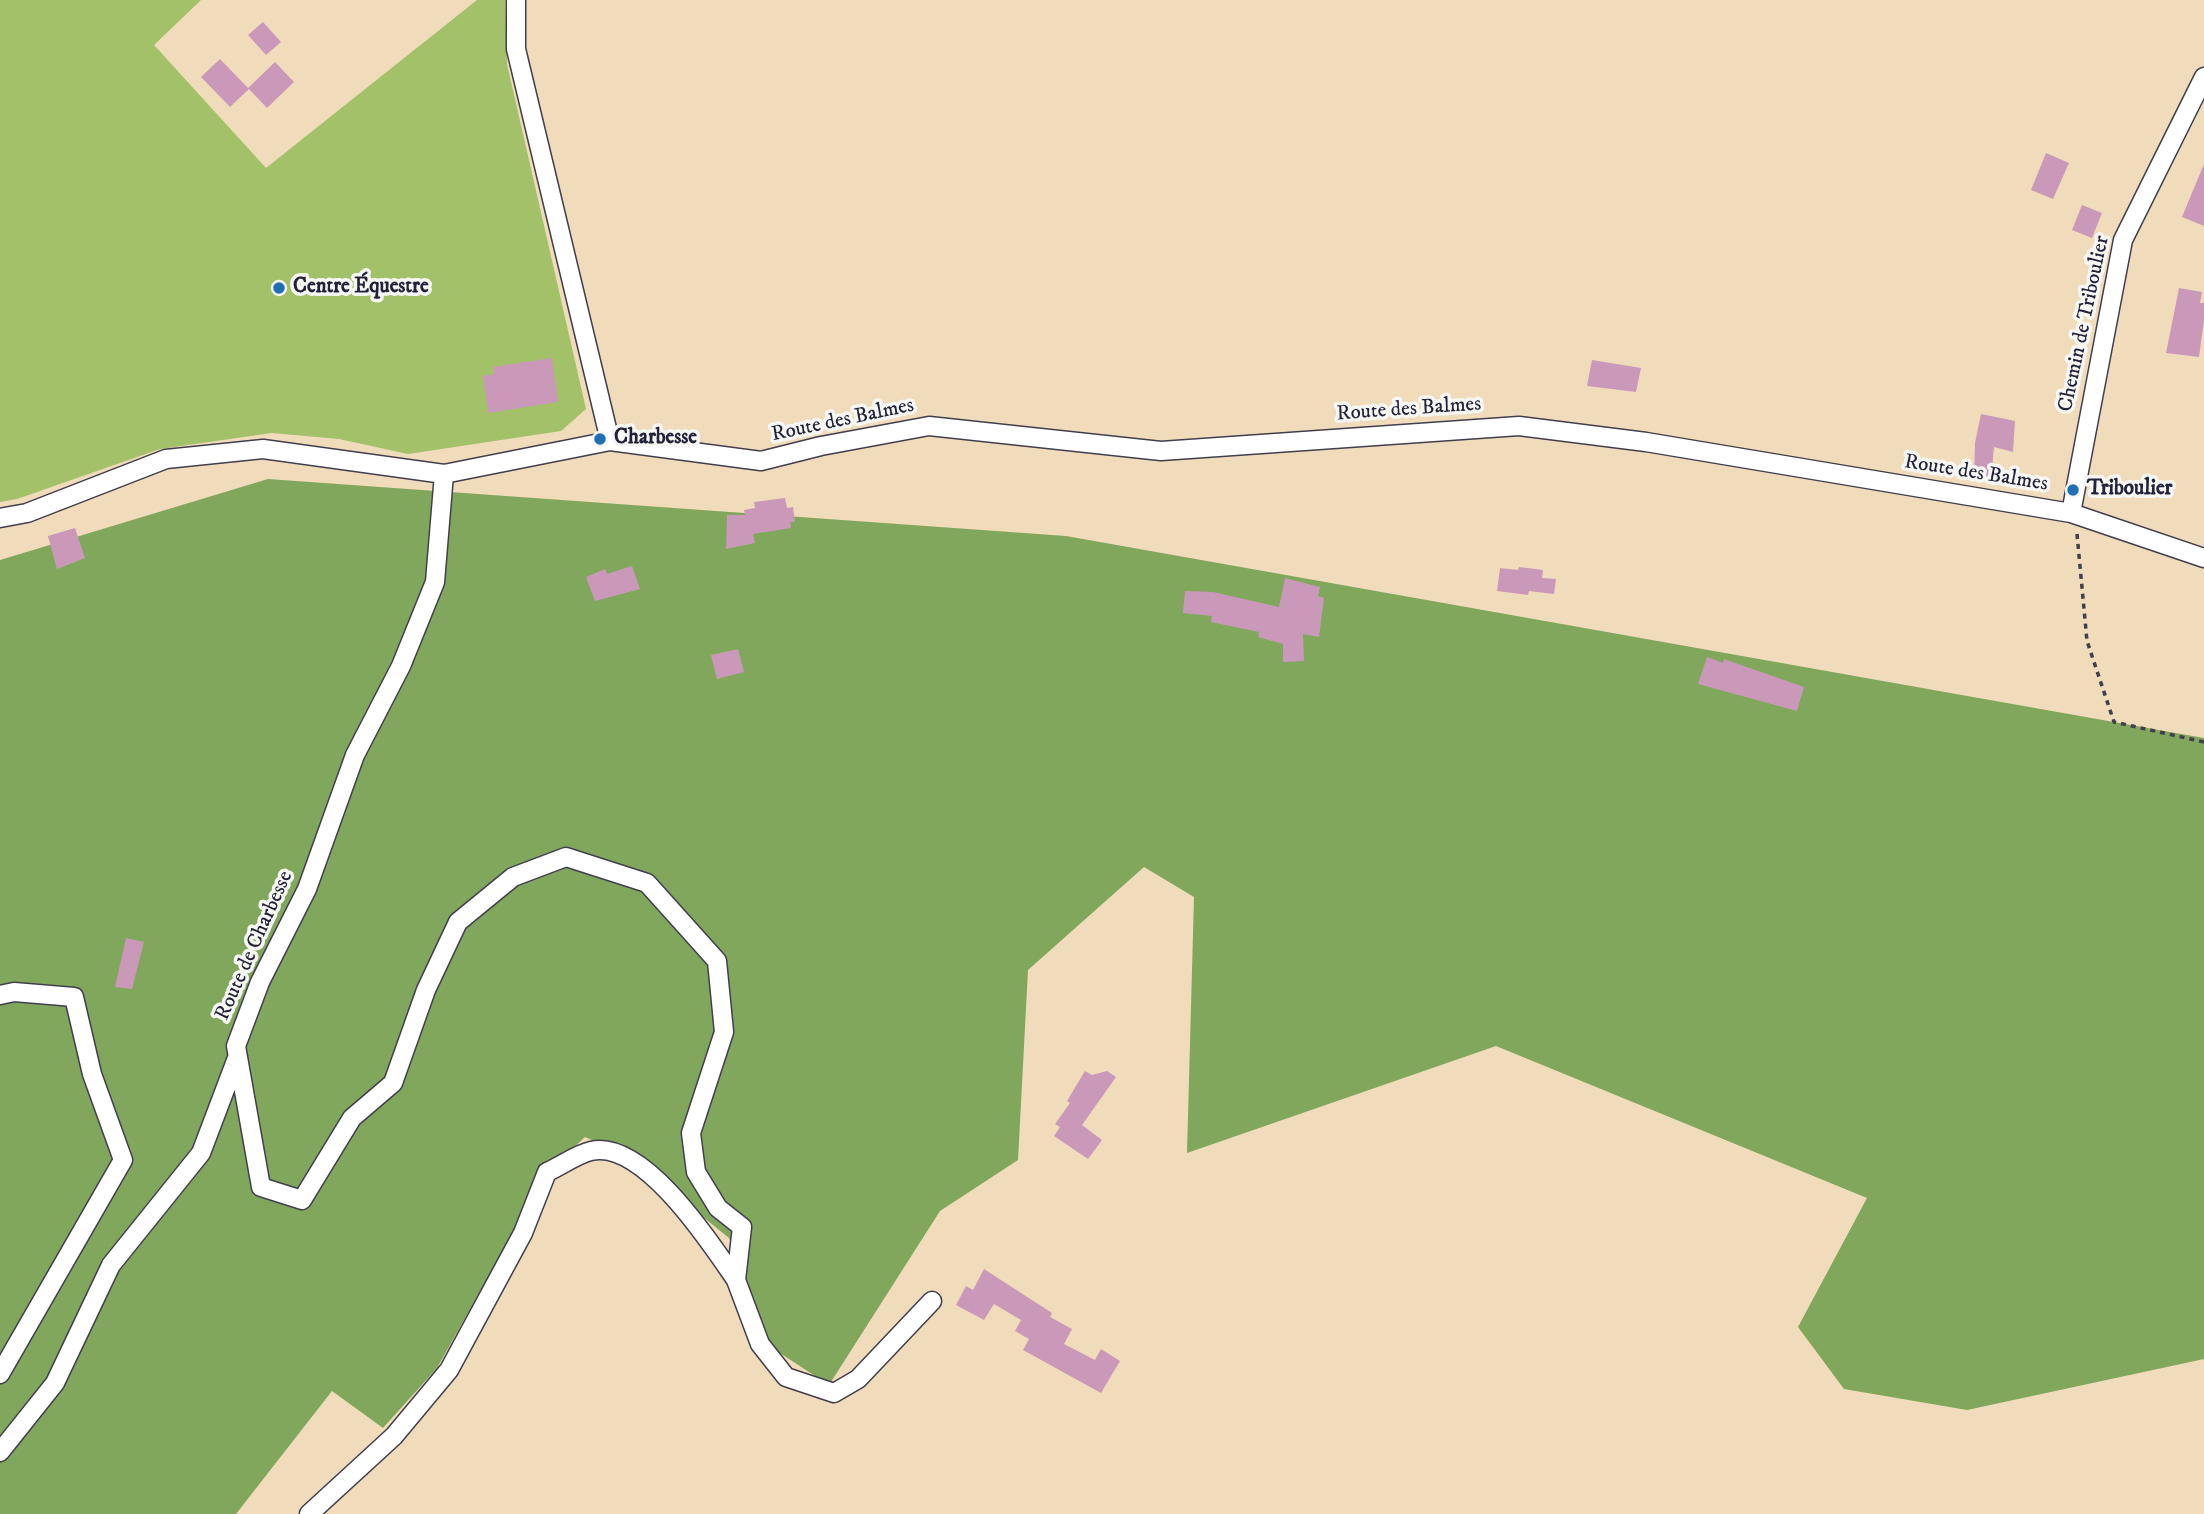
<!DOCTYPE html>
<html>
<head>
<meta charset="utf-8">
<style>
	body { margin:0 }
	canvas { display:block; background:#f0dbba }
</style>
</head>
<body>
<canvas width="2204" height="1514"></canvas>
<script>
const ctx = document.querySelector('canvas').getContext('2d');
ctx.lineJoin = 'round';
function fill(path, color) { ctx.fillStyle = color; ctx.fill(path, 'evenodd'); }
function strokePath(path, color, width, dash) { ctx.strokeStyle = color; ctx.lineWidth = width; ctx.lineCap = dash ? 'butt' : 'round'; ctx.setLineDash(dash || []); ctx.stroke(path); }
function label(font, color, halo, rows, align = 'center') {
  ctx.font = font + ' "IM FELL DW Pica",serif'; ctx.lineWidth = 7; ctx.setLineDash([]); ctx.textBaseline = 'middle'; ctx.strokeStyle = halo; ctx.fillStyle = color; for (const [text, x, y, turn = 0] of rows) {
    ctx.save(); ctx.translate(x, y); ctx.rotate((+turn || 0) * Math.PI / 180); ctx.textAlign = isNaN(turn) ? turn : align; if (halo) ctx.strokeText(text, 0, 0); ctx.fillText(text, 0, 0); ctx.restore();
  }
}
const green = new Path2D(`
	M 0,0 L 201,0 L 154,45 L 266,168 L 477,0 L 505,0 L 507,64 L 586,409 L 561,431 L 408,454 L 339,439 L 272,433 L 160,449 L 17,499 L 0,502 Z`);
const forest = new Path2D(`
	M 268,479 L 1066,536 L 2204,738 L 2204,1359 L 1967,1410 L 1844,1389 L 1798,1327 L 1867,1198 L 1496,1046 L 1187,1153 L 1194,897 L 1144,867 L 1028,970 L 1018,1160 L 940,1211 L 829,1385 L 769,1346 L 729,1238 L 628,1156 L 585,1137 L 547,1172 L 437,1368 L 383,1428 L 332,1391 L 236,1514 L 0,1514 L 0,560 Z`);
const building = new Path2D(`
	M 263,22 L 281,42 L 266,55 L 248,35 Z
	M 220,59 L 248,88 L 275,62 L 294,82 L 267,108 L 249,89 L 230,107 L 201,77 Z
	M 2046,153 L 2069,163 L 2053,199 L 2031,190 Z
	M 2204,164 L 2204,226 L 2182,217 Z
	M 2082,205 L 2102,213 L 2092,238 L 2072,230 Z
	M 2179,288 L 2202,292 L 2200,303 L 2204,303 L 2204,320 L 2199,357 L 2166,353 Z
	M 552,358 L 558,402 L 488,413 L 483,376 L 494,374 L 493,367 Z
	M 1592,360 L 1641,368 L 1636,392 L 1587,386 Z
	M 1981,414 L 2015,421 L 2013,452 L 1994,447 L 1991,480 L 1974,479 L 1975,443 Z
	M 785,498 L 787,508 L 793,507 L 795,522 L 790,522 L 791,528 L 753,534 L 755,543 L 726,549 L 727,515 L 745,515 L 744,510 L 755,508 L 754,502 Z
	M 75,528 L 85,558 L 57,569 L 48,536 Z
	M 632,566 L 640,589 L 595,601 L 586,577 L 605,569 L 607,574 Z
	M 1519,567 L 1543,570 L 1542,578 L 1556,579 L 1554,594 L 1529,591 L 1528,595 L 1497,591 L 1500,568 L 1518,570 Z
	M 1285,578 L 1320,587 L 1318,596 L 1324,598 L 1319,637 L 1303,634 L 1304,661 L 1283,662 L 1283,644 L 1258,637 L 1259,632 L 1211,622 L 1212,616 L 1183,613 L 1185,591 L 1213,592 L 1279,607 Z
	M 738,649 L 744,672 L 717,679 L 711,655 Z
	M 1707,657 L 1723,663 L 1724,659 L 1804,687 L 1797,711 L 1698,684 Z
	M 126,938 L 144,942 L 132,989 L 115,987 Z
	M 1085,1071 L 1092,1075 L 1107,1071 L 1116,1077 L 1082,1125 L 1102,1140 L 1088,1159 L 1054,1136 L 1060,1127 L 1055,1124 L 1070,1103 L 1067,1101 Z
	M 984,1269 L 1052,1313 L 1050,1317 L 1072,1329 L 1064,1344 L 1095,1360 L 1101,1349 L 1120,1361 L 1101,1393 L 1023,1350 L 1029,1339 L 1015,1331 L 1021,1320 L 994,1304 L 984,1320 L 956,1305 L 966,1286 L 973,1290 Z`);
const path = new Path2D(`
	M 2077,534 L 2087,641 L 2114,722 L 2204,742`);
const minor = new Path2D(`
	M 516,0 L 516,49 L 610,441
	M 2071,513 L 2123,240 L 2204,77
	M 0,518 L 27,513 L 166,459 L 263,449 L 444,474 L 610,441 L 761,461 L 821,446 L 929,426 L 1161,451 L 1519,426 L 1646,442 L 2071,513 L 2204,558
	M 0,995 L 14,992 L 74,997 L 92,1074 L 123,1160 L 0,1374
	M 736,1280 L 760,1344 L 786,1377 L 834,1393 L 858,1379 L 932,1301
	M 0,1452 L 55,1383 L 111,1265 L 201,1153 L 237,1058
	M 309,1514 L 394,1436 L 449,1370 L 523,1233 L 547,1172 C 561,1166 577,1154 591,1151 C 643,1139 710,1242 736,1280 L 742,1227 L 718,1208 L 696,1172 L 691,1133 L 724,1032 L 717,961 L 647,883 L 566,857 L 513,877 L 458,922 L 426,990 L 393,1083 L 352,1118 L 302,1200 L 261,1187 L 236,1046 L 260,982 L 307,889 L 355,755 L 401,666 L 435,582 L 444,474`);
const markers = [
	[279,288,7,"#1f6fb2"],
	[600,439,7,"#1f6fb2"],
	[2073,490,7,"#1f6fb2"]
];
const poiNames = [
	["Centre Équestre",293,288],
	["Charbesse",614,439],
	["Triboulier",2087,490]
];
const streetNames = [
	["Chemin de Triboulier",2085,324,-78],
	["Route des Balmes",1409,410,-4],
	["Route des Balmes",843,421,-12],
	["Route des Balmes",1976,474,9],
	["Route de Charbesse",255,946,-66]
];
fill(green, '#a2c169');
fill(forest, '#81a75d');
fill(building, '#ca99ba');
strokePath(minor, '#413e4e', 21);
strokePath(path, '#413e4e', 3.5, [5, 5]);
strokePath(minor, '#fff', 18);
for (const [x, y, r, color] of markers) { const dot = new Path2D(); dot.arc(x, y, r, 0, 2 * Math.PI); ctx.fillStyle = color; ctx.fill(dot); strokePath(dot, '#f6f6f2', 2.5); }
label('bold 21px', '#22223b', '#f6f6f2', poiNames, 'left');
label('21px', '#22223b', '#f6f6f2', streetNames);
</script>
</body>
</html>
